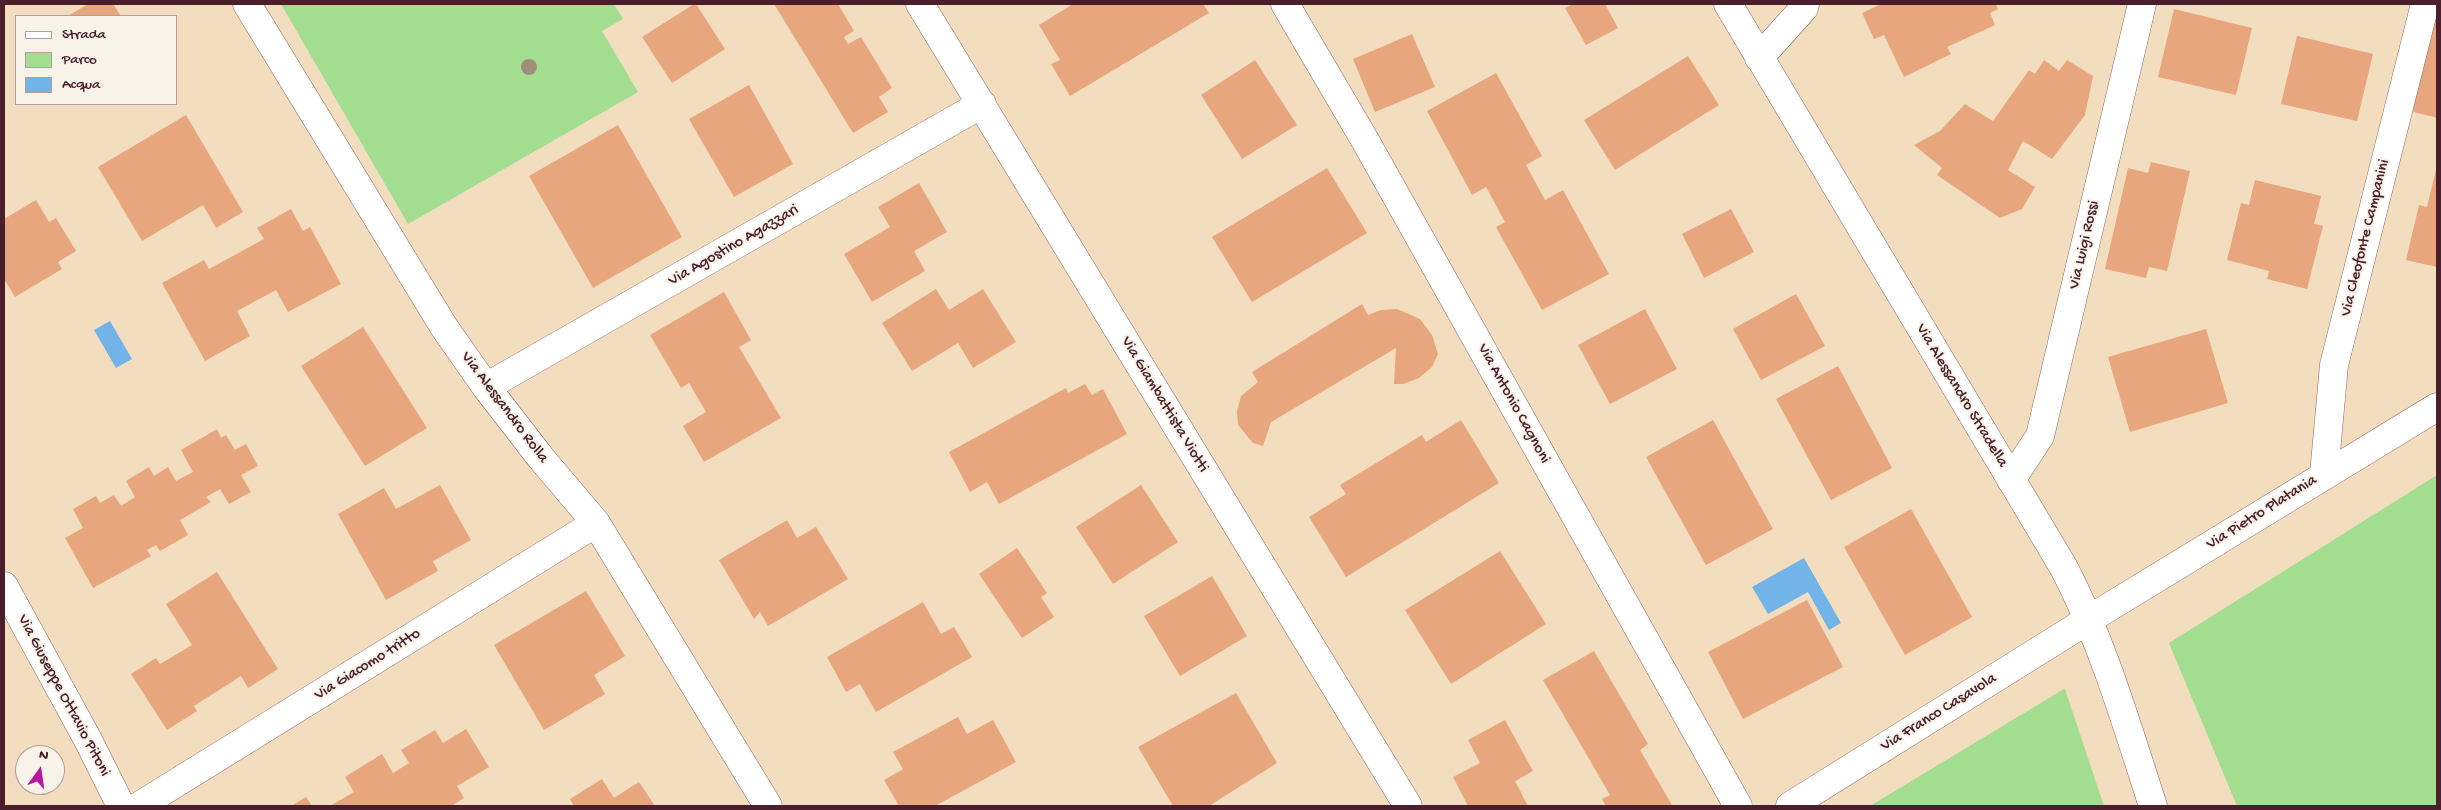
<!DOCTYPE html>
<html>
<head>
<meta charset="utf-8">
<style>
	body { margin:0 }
	#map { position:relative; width:2441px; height:810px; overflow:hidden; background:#f2ddbf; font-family:"Gochi Hand",sans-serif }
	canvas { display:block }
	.frame { position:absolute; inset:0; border:5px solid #4a1f2b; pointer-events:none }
	.legend { position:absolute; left:15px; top:15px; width:162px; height:90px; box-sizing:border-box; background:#f7f3e8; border:1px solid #b29e9c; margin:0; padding:6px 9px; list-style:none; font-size:15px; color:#4a1f2b }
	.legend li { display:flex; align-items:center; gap:10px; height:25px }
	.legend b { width:25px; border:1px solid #b29e9c }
	.north { position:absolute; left:15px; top:745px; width:50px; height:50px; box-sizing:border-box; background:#f7f3e8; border:1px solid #b29e9c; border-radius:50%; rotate:14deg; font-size:14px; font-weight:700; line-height:20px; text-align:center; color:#4a1f2b }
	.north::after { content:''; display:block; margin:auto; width:18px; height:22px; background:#b5179e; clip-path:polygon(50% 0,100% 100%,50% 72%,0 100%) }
</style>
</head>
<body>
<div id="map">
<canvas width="2441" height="810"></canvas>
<div class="frame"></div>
<ul class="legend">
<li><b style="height:6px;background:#fff"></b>Strada</li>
<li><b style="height:14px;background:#a3dd90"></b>Parco</li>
<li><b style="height:14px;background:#73b4e8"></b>Acqua</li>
</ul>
<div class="north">N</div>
</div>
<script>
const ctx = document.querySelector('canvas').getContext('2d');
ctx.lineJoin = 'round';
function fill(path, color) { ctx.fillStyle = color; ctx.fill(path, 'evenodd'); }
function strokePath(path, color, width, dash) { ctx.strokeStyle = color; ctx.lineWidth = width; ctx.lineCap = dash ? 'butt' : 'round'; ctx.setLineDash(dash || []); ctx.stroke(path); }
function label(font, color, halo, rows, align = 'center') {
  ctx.font = font + ' "Gochi Hand",sans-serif'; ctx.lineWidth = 4; ctx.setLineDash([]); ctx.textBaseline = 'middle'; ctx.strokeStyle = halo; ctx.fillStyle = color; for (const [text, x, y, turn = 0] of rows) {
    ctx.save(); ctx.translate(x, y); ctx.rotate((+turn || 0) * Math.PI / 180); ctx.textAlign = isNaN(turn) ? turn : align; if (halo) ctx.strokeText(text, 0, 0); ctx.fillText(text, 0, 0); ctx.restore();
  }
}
const green = new Path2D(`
	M 281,4 L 614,4 L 623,19 L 602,31 L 638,92 L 408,224 Z
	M 2437,475 L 2437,806 L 2237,806 L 2169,643 Z
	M 2065,689 L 2104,806 L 1870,806 L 2064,689 Z`);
const water = new Path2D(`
	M 110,321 L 132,359 L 116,368 L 94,330 Z
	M 1804,558 L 1841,623 L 1829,630 L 1808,592 L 1768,614 L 1752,587 Z`);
const building = new Path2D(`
	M 88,4 L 113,4 L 121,16 L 68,16 Z
	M 694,4 L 696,4 L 725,49 L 672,83 L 642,37 Z
	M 774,4 L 838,4 L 854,31 L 844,37 L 848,44 L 861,37 L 892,88 L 879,97 L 888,112 L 853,133 Z
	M 1073,4 L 1203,4 L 1209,13 L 1070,96 L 1051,64 L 1060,60 L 1039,25 Z
	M 1573,4 L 1605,4 L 1618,28 L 1586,45 L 1565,8 Z
	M 1881,4 L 1996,4 L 1998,9 L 1990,13 L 1995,25 L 1947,47 L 1951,54 L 1904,77 L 1884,35 L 1874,39 L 1862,13 Z
	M 2437,7 L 2437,118 L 2410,111 Z
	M 2174,9 L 2252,28 L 2236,95 L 2158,77 Z
	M 1412,34 L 1435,87 L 1375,112 L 1353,59 Z
	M 2297,36 L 2373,54 L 2357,121 L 2281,104 Z
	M 1688,56 L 1719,105 L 1615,170 L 1584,120 Z
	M 1255,60 L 1297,125 L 1242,159 L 1201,95 Z
	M 2044,60 L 2059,71 L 2067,60 L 2093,76 L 2085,115 L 2052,159 L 2023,141 L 2008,170 L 2035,187 L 2022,209 L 2000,218 L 1937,175 L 1942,168 L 1914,145 L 1940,131 L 1965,104 L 1993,121 L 2029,70 L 2035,74 Z
	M 1496,73 L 1542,156 L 1526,165 L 1545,200 L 1563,190 L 1609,274 L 1542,310 L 1496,227 L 1505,222 L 1486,187 L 1472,195 L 1427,111 Z
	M 749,85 L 793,164 L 734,197 L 689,119 Z
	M 186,115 L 243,212 L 216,228 L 203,205 L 142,241 L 98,167 Z
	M 618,125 L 682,237 L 593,288 L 529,176 Z
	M 2151,162 L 2190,171 L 2167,271 L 2149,267 L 2146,278 L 2105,269 L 2128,168 L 2148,173 Z
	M 2437,165 L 2437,267 L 2406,260 L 2419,205 L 2427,207 Z
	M 1327,168 L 1367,233 L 1252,302 L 1212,237 Z
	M 2255,180 L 2321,196 L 2314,224 L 2323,226 L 2307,289 L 2267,279 L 2269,271 L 2227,260 L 2241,203 L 2249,205 Z
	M 919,183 L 947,232 L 914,251 L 925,271 L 872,302 L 844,254 L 890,227 L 878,207 Z
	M 36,200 L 49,222 L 56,218 L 76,251 L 58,262 L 62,269 L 15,297 L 4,279 L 4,219 Z
	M 291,209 L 303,231 L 310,227 L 341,284 L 288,312 L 276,290 L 237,311 L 250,336 L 205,361 L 162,283 L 204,260 L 209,269 L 264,239 L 257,228 Z
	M 1731,209 L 1754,252 L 1704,278 L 1682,234 Z
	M 936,289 L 949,310 L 983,289 L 1016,342 L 973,368 L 958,343 L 912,371 L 882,323 Z
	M 724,292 L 751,340 L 739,347 L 781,418 L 704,462 L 683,426 L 706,412 L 689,383 L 681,388 L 650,335 Z
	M 1796,294 L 1825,346 L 1761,380 L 1733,329 Z
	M 1362,304 L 1368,315 L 1381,310 L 1397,309 L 1420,319 L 1432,335 L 1438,354 L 1432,367 L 1419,378 L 1403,384 L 1394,384 L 1396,348 L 1271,422 L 1263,446 L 1253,443 L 1238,425 L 1237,411 L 1241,396 L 1258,382 L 1252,372 Z
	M 1645,309 L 1677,369 L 1610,404 L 1578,345 Z
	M 363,327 L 427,428 L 365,466 L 301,366 Z
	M 2206,329 L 2228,403 L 2130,432 L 2108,357 Z
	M 1838,366 L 1892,468 L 1831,500 L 1776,399 Z
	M 1085,384 L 1092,395 L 1103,389 L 1127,434 L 999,504 L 987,482 L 970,492 L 949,452 L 1066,388 L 1068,393 Z
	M 1461,420 L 1499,483 L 1346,577 L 1309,517 L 1346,494 L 1340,485 L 1422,435 L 1426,442 Z
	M 1713,420 L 1773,529 L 1706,565 L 1646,457 Z
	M 217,429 L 221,438 L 226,435 L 235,450 L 246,444 L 258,466 L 241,475 L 251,492 L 229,504 L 220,489 L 206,497 L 211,502 L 180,520 L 188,535 L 160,551 L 156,545 L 147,550 L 151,556 L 93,588 L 65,538 L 83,528 L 73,509 L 96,496 L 100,503 L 114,495 L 121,506 L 135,497 L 126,481 L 149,467 L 154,476 L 168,467 L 176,481 L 193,472 L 181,450 Z
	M 440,485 L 471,540 L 433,561 L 438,571 L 386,600 L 338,514 L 384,488 L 396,509 Z
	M 1141,485 L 1178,542 L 1113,584 L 1076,527 Z
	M 1911,509 L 1972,617 L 1905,655 L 1844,547 Z
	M 787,520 L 797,538 L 816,527 L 848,579 L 768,626 L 760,612 L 754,619 L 719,560 Z
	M 1017,548 L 1047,593 L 1041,597 L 1054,617 L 1022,638 L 979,574 Z
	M 1500,551 L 1546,624 L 1451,684 L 1405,610 Z
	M 217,572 L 278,669 L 248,688 L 241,676 L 194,706 L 197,711 L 167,730 L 131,674 L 156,658 L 160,664 L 192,645 L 166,604 Z
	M 1212,576 L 1247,636 L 1180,676 L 1144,616 Z
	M 586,591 L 625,656 L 594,675 L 605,694 L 544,730 L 494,645 Z
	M 1807,600 L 1843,667 L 1743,719 L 1708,652 Z
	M 923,602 L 941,634 L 954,627 L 972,657 L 876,712 L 860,684 L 846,692 L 827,657 Z
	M 1594,651 L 1648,744 L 1640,750 L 1672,805 L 1669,806 L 1606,806 L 1602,799 L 1610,795 L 1543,680 Z
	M 1236,693 L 1277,763 L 1209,806 L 1173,806 L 1138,747 Z
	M 958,717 L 967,734 L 993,720 L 1016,762 L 935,806 L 899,806 L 884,780 L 903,769 L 893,752 Z
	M 1505,720 L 1533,771 L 1515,781 L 1528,806 L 1468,806 L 1453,777 L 1480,763 L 1468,740 Z
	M 466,729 L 489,767 L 457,786 L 464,798 L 451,806 L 330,806 L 354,792 L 345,777 L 382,754 L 393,773 L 409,763 L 401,750 L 435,730 L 443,743 Z
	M 602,779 L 614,798 L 639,782 L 655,806 L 574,806 L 570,799 Z
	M 306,797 L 312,806 L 291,806 Z`);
const street = new Path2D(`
	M 247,4 L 444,327 L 486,387 L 541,458 L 596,523 L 768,806
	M 920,4 L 1408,806
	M 1285,4 L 1366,142 L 1738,806
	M 1728,4 L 2064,568 C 2103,643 2127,726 2153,806
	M 1759,58 L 1804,8 L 1805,4
	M 486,387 L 982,104
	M 2324,474 L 2334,365 L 2425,4
	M 2011,480 L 2040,436 L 2142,4
	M 4,586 L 88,740 L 121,806
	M 139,806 L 596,523
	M 1790,806 L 2088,620 L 2437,407`);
const trees = [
	[529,67]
];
const streetNames = [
	["Via Cleofonte Campanini",2366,238,-76],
	["Via Luigi Rossi",2085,245,-77],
	["Via Agostino Agazzari",734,246,-30],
	["Via Alessandro Stradella",1961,396,59],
	["Via Antonio Cagnoni",1513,404,61],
	["Via Giambattista Viotti",1164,405,59],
	["Via Alessandro Rolla",504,408,53],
	["Via Pietro Platania",2262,513,-32],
	["Via Giacomo tritto",368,665,-32],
	["Via Giuseppe Ottavio Pitoni",63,696,62],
	["Via Franco Casavola",1939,713,-32]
];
fill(green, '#a3dd90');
fill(water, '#73b4e8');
fill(building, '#e8a67f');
strokePath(street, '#85625f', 29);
strokePath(street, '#fff', 28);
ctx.fillStyle = '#a28e7b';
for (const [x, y] of trees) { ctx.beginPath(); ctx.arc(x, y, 8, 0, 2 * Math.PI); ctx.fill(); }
label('16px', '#4a1f2b', '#f7f3e8', streetNames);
</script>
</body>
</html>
